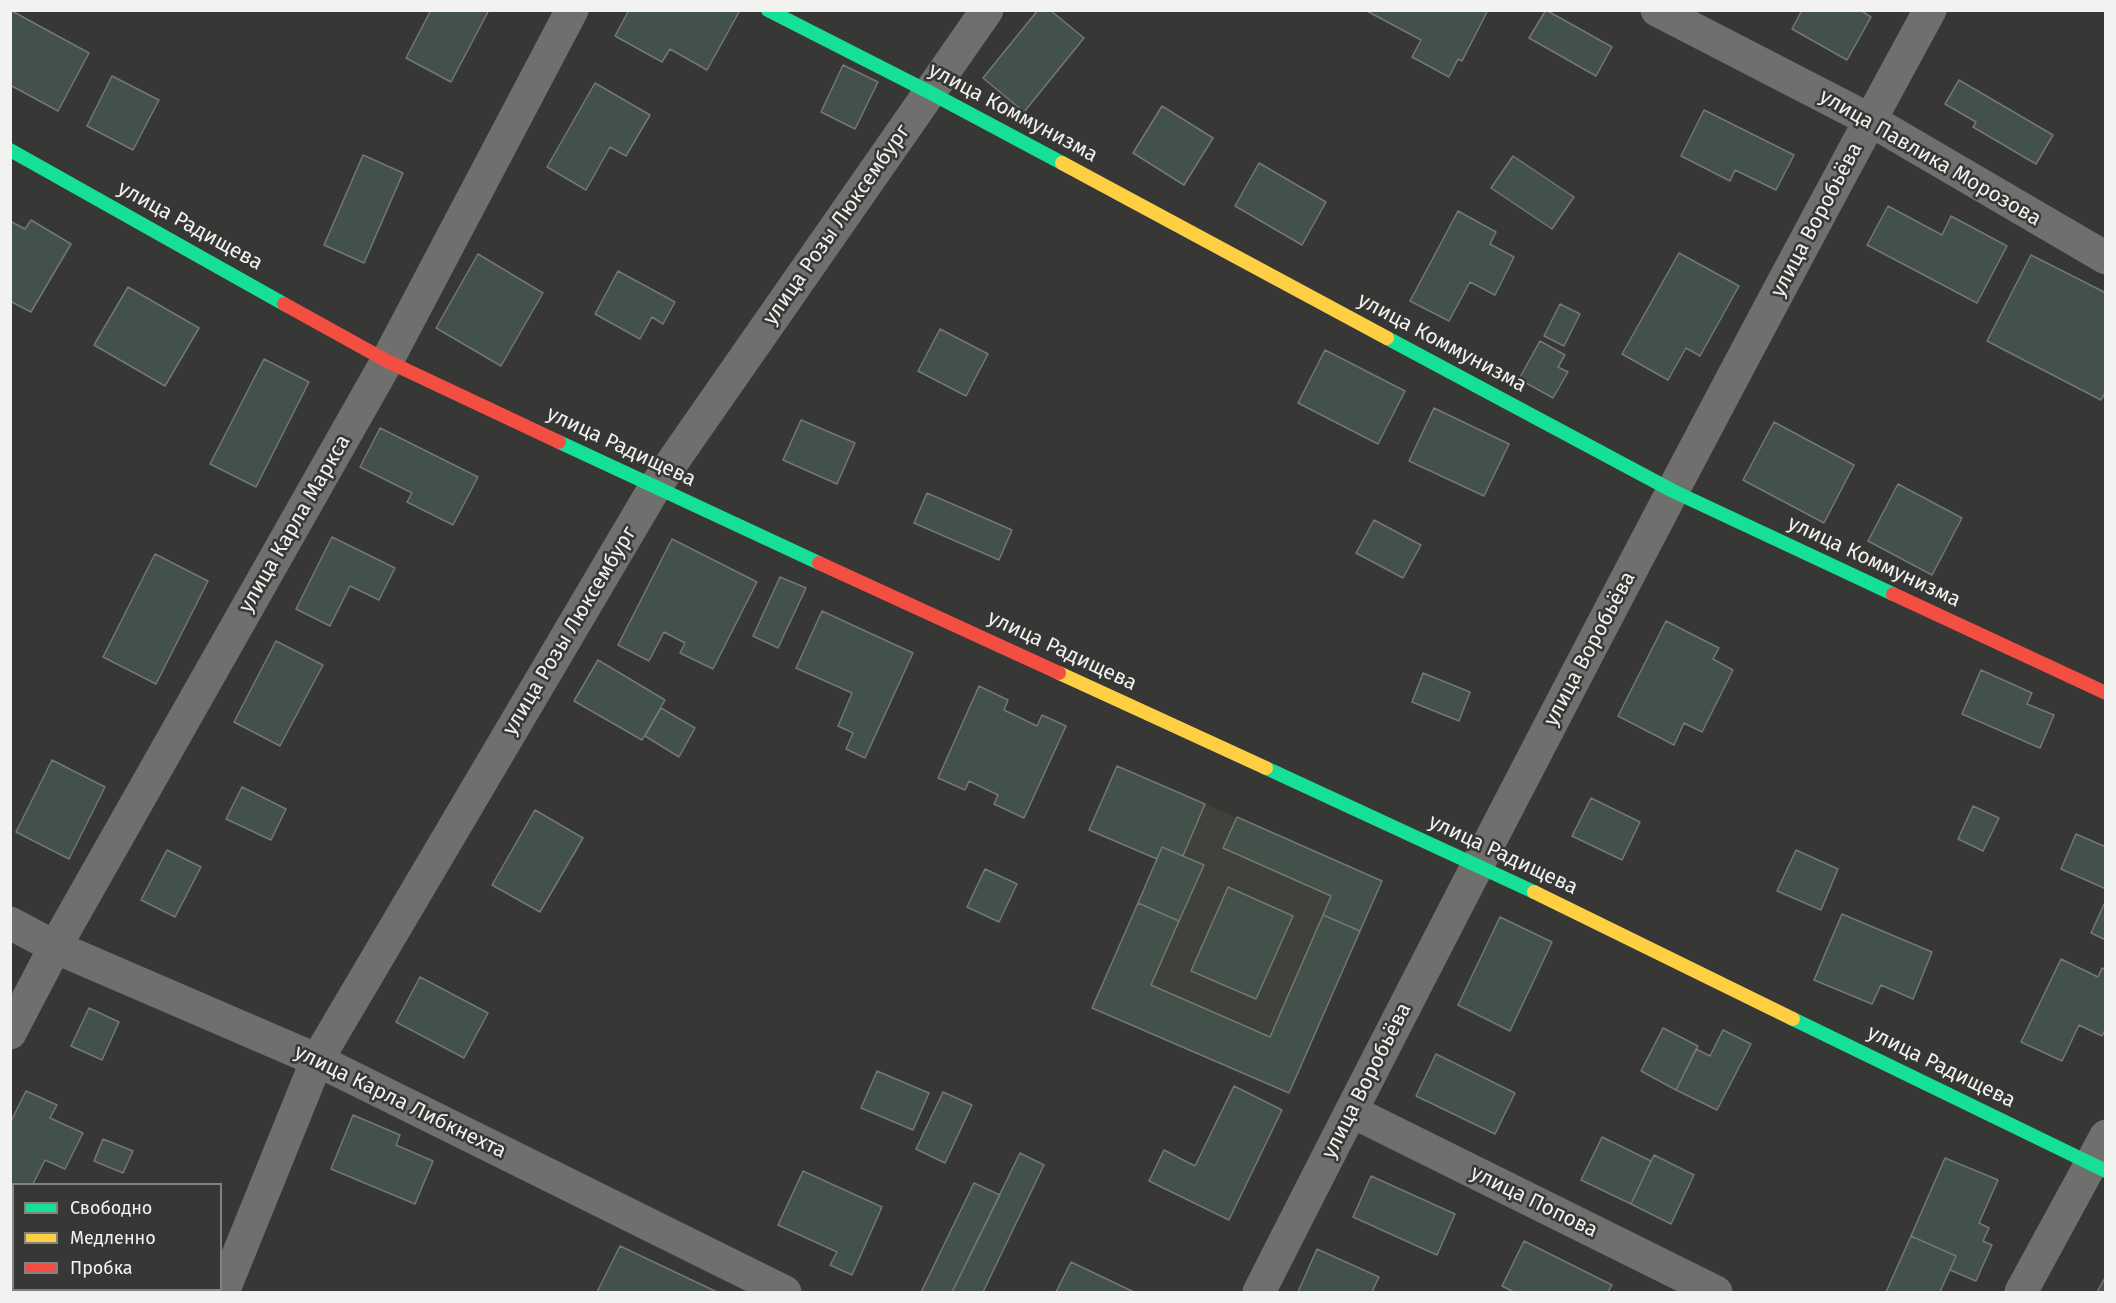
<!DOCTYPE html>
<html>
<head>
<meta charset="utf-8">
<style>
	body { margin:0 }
	#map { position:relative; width:2116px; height:1303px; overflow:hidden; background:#373736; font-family:"Fira Sans",sans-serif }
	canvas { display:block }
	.frame { position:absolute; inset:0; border:12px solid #f2f3f1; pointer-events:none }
	.legend { position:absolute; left:12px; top:1183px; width:210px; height:108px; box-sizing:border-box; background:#373835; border:2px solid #828380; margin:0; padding:8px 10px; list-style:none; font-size:18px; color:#f2f3f1 }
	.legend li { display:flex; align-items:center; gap:12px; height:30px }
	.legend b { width:30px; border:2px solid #828380 }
</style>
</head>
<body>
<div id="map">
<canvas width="2116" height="1303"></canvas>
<div class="frame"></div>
<ul class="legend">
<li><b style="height:8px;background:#16e098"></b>Свободно</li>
<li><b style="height:8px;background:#ffcf43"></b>Медленно</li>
<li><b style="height:8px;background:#f24e42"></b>Пробка</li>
</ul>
</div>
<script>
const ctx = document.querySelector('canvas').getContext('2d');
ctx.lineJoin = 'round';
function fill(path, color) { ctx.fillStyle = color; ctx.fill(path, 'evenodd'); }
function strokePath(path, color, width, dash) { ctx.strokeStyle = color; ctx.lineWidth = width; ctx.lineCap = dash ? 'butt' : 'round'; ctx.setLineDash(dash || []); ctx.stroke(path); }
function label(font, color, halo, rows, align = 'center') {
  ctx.font = font + ' "Fira Sans",sans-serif'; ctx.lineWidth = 5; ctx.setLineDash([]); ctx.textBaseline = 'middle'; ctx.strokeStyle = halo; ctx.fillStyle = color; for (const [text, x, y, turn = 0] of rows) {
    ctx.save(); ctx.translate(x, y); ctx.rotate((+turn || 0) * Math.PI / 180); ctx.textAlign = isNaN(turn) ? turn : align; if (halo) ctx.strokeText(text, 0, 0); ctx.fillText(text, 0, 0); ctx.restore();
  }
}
const built = new Path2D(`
	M 1205,804 L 1382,881 L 1289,1093 L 1092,1008 L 1162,847 L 1183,856 Z`);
const building = new Path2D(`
	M 10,10 L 89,53 L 58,111 L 10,85 Z
	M 431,10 L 489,10 L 451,82 L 406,58 Z
	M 629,10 L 736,10 L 739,12 L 707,70 L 670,49 L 662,62 L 615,36 Z
	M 1038,10 L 1050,10 L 1084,38 L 1024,112 L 983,78 Z
	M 1365,10 L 1488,10 L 1462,61 L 1458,59 L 1449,77 L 1412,57 L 1421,40 Z
	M 1546,10 L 1612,47 L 1596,76 L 1529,38 Z
	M 1802,10 L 1860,10 L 1871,17 L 1847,60 L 1792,29 Z
	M 843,65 L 878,82 L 855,129 L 821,112 Z
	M 112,76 L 159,100 L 133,150 L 87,126 Z
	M 1959,80 L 2053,135 L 2036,164 L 1973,127 L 1976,122 L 1945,104 Z
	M 595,83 L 650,115 L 626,156 L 610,147 L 586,190 L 547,167 Z
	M 1162,106 L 1213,138 L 1184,185 L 1133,153 Z
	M 1704,110 L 1794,155 L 1776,190 L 1735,170 L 1730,181 L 1681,156 Z
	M 363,155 L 403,173 L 364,263 L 324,245 Z
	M 1513,156 L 1574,197 L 1552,229 L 1491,188 Z
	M 1259,163 L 1326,202 L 1302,245 L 1235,206 Z
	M 1888,206 L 1942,235 L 1951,216 L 2007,246 L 1977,303 L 1867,245 Z
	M 1458,211 L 1496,232 L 1490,244 L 1514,257 L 1495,295 L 1470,282 L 1449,321 L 1410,301 Z
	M 31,220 L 71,244 L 31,312 L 10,301 L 10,221 L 25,229 Z
	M 1679,253 L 1739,286 L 1700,356 L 1686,348 L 1668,380 L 1622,354 Z
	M 478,254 L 543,293 L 501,366 L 436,328 Z
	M 2031,255 L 2106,293 L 2106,391 L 2101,400 L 1987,341 Z
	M 618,271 L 675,302 L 663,324 L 652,317 L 640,339 L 595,314 Z
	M 128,287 L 199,328 L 165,386 L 94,345 Z
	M 1560,304 L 1580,314 L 1564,346 L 1544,336 Z
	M 940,329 L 988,354 L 966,396 L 918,371 Z
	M 1540,341 L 1565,355 L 1558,367 L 1568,372 L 1553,398 L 1519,379 Z
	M 1325,350 L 1405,391 L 1378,444 L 1298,403 Z
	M 264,359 L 309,382 L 256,487 L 210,464 Z
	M 1434,408 L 1509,444 L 1484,496 L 1409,461 Z
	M 801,420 L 855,443 L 837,484 L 783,460 Z
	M 1774,422 L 1854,465 L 1824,523 L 1743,480 Z
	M 380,428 L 478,477 L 453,525 L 407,502 L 412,493 L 360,467 Z
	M 1898,484 L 1962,518 L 1932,575 L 1868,541 Z
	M 927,493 L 1012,530 L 999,560 L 914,523 Z
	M 1374,520 L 1421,545 L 1403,578 L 1356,553 Z
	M 332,537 L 395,568 L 379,600 L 350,586 L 330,626 L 296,609 Z
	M 672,539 L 757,582 L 713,669 L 680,653 L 685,643 L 664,632 L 649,661 L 618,645 Z
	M 155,554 L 208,581 L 156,684 L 103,657 Z
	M 780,577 L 806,588 L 778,648 L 753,636 Z
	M 822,611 L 913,653 L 865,758 L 846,749 L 853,733 L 838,726 L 852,693 L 796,668 Z
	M 1666,621 L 1719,648 L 1713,659 L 1733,670 L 1702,732 L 1684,723 L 1674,745 L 1618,716 Z
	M 276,641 L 323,665 L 280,746 L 234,722 Z
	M 598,660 L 665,700 L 642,740 L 574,701 Z
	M 1981,670 L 2032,693 L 2027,704 L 2054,715 L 2040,748 L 1962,714 Z
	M 1423,673 L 1470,692 L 1459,721 L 1412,702 Z
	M 979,686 L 1008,700 L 1004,710 L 1037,726 L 1042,715 L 1066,726 L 1024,818 L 994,804 L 998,795 L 969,781 L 965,790 L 938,778 Z
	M 661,708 L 695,728 L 679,757 L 645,736 Z
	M 52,760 L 105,787 L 69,859 L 16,832 Z
	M 1117,766 L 1205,804 L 1183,856 L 1162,847 L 1157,859 L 1089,830 Z
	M 242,787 L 286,809 L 271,840 L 226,819 Z
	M 1591,798 L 1640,822 L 1622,860 L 1572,836 Z
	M 1973,806 L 1999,818 L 1983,851 L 1958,839 Z
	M 535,810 L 583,838 L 540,912 L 492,885 Z
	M 1237,817 L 1382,881 L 1360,931 L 1323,915 L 1331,896 L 1223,848 Z
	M 2076,834 L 2106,847 L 2106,889 L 2061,869 Z
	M 1162,847 L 1204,865 L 1179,921 L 1138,903 Z
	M 167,850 L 201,867 L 175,917 L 141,900 Z
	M 1796,850 L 1838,869 L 1821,910 L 1777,891 Z
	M 985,869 L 1017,884 L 999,922 L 967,907 Z
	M 1228,887 L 1293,916 L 1256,999 L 1191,971 Z
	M 2106,900 L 2106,940 L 2091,933 Z
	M 1138,903 L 1179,921 L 1151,985 L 1270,1037 L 1323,915 L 1360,931 L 1289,1093 L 1092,1008 Z
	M 1842,914 L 1932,952 L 1913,999 L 1881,985 L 1872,1004 L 1814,980 Z
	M 1500,917 L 1552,942 L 1510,1031 L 1458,1005 Z
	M 2061,959 L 2098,977 L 2102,968 L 2106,970 L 2106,1028 L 2102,1036 L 2079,1025 L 2062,1061 L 2021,1042 Z
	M 420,977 L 488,1013 L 464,1058 L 396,1022 Z
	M 89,1008 L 119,1022 L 102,1060 L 71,1046 Z
	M 1663,1028 L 1698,1046 L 1676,1090 L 1641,1071 Z
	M 1723,1030 L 1751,1044 L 1717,1110 L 1676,1090 L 1696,1049 L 1710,1056 Z
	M 1436,1054 L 1515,1093 L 1495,1134 L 1416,1096 Z
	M 877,1071 L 929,1093 L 913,1130 L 861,1108 Z
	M 1234,1086 L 1282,1110 L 1229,1220 L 1149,1181 L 1164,1150 L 1195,1166 Z
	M 26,1091 L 57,1105 L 50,1118 L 83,1133 L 65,1169 L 45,1160 L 33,1184 L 14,1184 L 14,1214 L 10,1213 L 10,1123 Z
	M 943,1092 L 972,1105 L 945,1163 L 916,1149 Z
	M 353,1115 L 400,1135 L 396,1145 L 433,1161 L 415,1204 L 331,1169 Z
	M 1602,1137 L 1651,1161 L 1631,1204 L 1581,1180 Z
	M 103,1139 L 133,1151 L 123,1173 L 94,1161 Z
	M 1020,1153 L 1044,1165 L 983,1292 L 952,1292 Z
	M 1654,1155 L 1694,1175 L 1671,1224 L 1631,1204 Z
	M 1945,1158 L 1998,1180 L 1979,1223 L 1989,1228 L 1983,1241 L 1992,1245 L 1976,1281 L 1950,1270 L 1956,1256 L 1911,1236 Z
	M 803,1171 L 882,1207 L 852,1275 L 830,1265 L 837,1252 L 778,1225 Z
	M 1371,1176 L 1455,1214 L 1437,1255 L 1353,1217 Z
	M 974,1183 L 1000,1195 L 952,1292 L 921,1292 Z
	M 1911,1236 L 1956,1256 L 1940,1292 L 1886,1292 Z
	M 1524,1241 L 1612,1285 L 1608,1292 L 1514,1292 L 1502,1286 Z
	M 620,1246 L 717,1292 L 597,1292 Z
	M 1317,1249 L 1379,1277 L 1372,1292 L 1298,1292 Z
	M 1071,1262 L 1134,1292 L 1056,1292 Z
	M 2106,1276 L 2106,1292 L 2097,1292 Z`);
const street = new Path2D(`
	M 1657,10 L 1870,120 L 2106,258
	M 10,923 L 55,947 L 317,1060 L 785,1292
	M 10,1033 L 55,947 L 387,361 L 572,10
	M 1351,1111 L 1716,1292
	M 223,1292 L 317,1060 L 655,487 L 987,10
	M 1259,1292 C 1477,863 1699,434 1930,10
	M 2021,1292 L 2106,1136`);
const fast = new Path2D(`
	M 768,10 L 929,92 L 1062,163
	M 10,150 L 284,304
	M 1387,338 L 1673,491 L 1893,594
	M 559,442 L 819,563
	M 1266,768 L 1534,892
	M 1793,1019 L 2106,1171`);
const slow = new Path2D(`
	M 1062,163 L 1387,338
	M 1059,673 L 1266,768
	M 1534,892 L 1793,1019`);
const jam = new Path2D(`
	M 284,304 L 387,361 L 559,442
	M 819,563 L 1059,673
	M 1893,594 L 2106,693`);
const streetNames = [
	["улица Коммунизма",1013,113,28],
	["улица Павлика Морозова",1930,158,30],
	["улица Воробьёва",1817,220,-62],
	["улица Розы Люксембург",837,225,-55],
	["улица Радищева",190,226,29],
	["улица Коммунизма",1442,343,28],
	["улица Радищева",621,447,25],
	["улица Карла Маркса",295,524,-60],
	["улица Коммунизма",1874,562,25],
	["улица Розы Люксембург",570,631,-59],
	["улица Воробьёва",1590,649,-62],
	["улица Радищева",1062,651,25],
	["улица Радищева",1503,855,25],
	["улица Радищева",1941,1067,26],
	["улица Воробьёва",1367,1081,-63],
	["улица Карла Либкнехта",400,1102,26],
	["улица Попова",1534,1202,26]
];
fill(built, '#3f413a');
fill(building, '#42524a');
strokePath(building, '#767676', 1.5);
strokePath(street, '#6f6f6e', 33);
strokePath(fast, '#16e098', 14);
strokePath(slow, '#ffcf43', 14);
strokePath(jam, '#f24e42', 14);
label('21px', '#f2f3f1', '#373835', streetNames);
</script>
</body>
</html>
